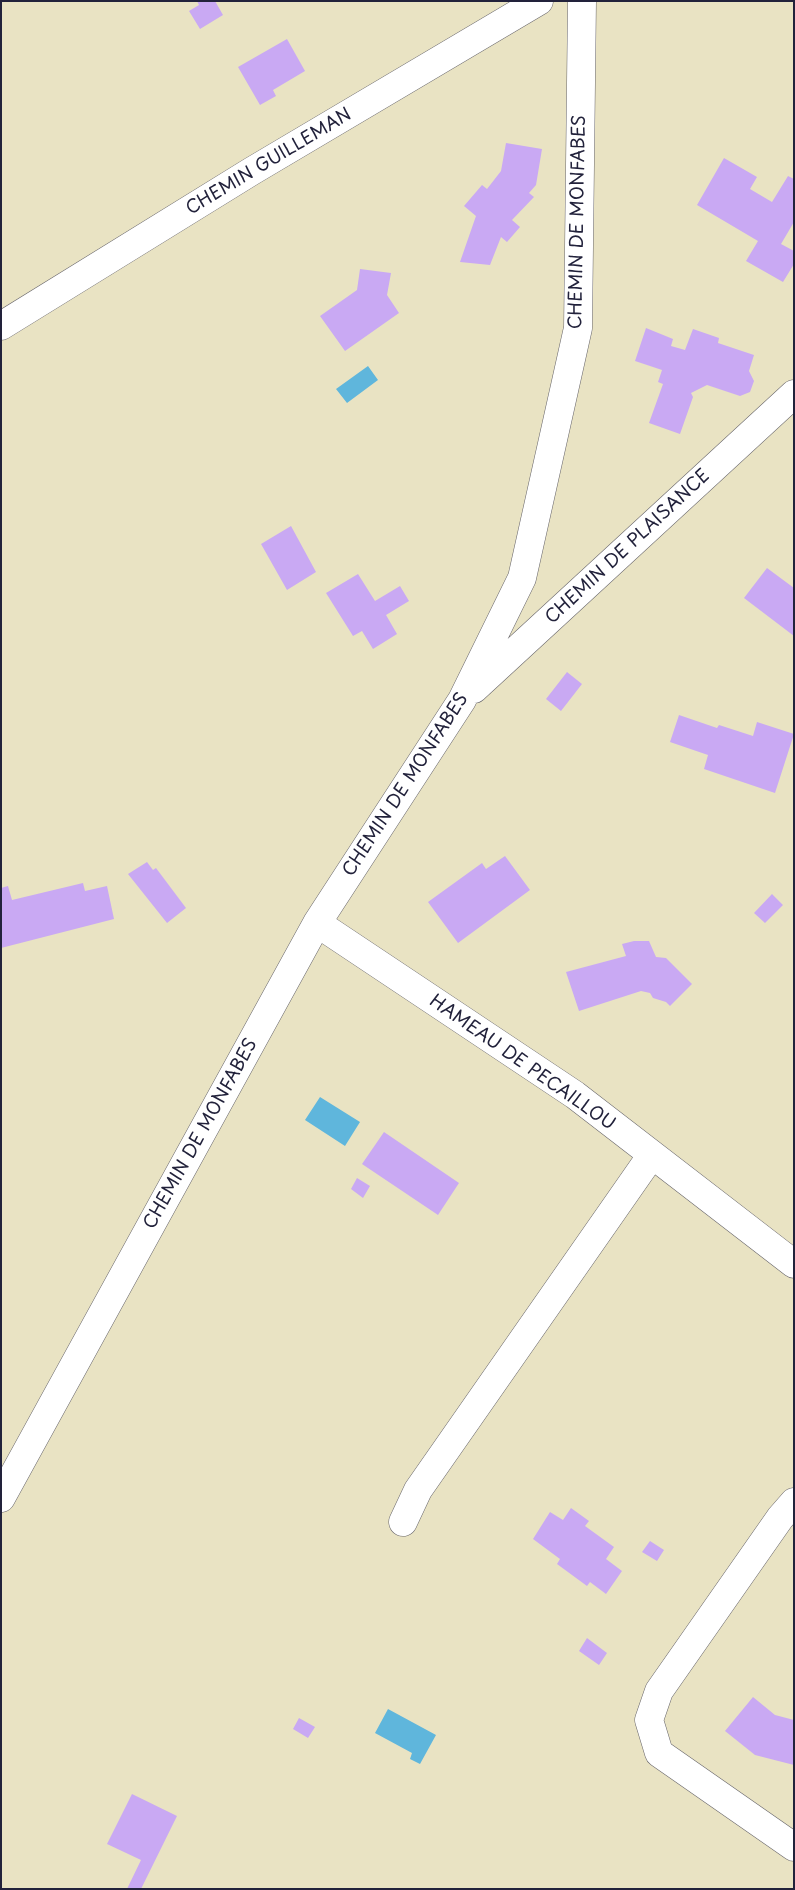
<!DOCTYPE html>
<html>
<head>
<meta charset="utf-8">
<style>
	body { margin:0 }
	#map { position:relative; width:795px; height:1890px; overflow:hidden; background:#e9e3c3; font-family:"Playpen Sans",sans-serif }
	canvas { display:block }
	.frame { position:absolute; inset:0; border:2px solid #22223b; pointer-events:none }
</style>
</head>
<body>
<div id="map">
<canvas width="795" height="1890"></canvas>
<div class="frame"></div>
</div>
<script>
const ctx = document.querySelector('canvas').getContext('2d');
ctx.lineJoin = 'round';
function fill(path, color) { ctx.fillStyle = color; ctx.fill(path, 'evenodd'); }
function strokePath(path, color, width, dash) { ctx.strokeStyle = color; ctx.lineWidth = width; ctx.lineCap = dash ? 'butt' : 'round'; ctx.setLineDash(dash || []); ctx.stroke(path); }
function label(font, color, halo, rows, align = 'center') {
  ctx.font = font + ' "Playpen Sans",sans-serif'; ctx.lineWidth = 4; ctx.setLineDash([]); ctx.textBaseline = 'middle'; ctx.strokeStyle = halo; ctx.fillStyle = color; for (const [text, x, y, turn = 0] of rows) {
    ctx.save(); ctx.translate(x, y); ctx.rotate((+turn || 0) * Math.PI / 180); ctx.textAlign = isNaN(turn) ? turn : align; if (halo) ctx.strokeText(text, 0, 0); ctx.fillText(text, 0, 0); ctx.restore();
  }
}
const water = new Path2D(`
	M 368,366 L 378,380 L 347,403 L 336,389 Z
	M 320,1097 L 360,1122 L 345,1146 L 305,1120 Z
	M 388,1709 L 436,1735 L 420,1764 L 410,1759 L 412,1753 L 375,1733 Z`);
const building = new Path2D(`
	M 197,1 L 215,1 L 223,15 L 200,29 L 189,11 L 199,5 Z
	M 287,39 L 305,71 L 273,90 L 276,96 L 260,105 L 238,67 Z
	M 506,143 L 542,149 L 536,185 L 529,193 L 534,197 L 512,220 L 520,227 L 507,242 L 501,237 L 490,265 L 460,262 L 476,216 L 464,206 L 482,185 L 487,189 L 501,171 Z
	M 724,158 L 757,177 L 750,189 L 772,202 L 788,176 L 794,179 L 794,222 L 781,244 L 794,251 L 794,264 L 783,282 L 746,261 L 758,241 L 697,205 Z
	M 360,269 L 391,273 L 387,295 L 399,313 L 345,351 L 320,316 L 357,290 Z
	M 646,328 L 673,339 L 671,346 L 685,350 L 693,329 L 719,338 L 718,343 L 754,355 L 749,371 L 754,381 L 750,392 L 740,396 L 707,385 L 691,393 L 693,397 L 680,434 L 649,423 L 663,384 L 658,382 L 662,370 L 635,361 Z
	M 291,526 L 316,572 L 287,590 L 261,544 Z
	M 767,568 L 794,588 L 794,636 L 744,598 Z
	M 358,574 L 375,601 L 400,586 L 409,601 L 386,615 L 397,634 L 373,649 L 362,631 L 353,636 L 326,593 Z
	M 567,672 L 582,684 L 561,711 L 546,699 Z
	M 679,715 L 717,728 L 719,725 L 753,736 L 757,722 L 794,734 L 775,793 L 704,769 L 708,755 L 670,742 Z
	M 505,856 L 530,890 L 458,943 L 428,902 L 482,863 L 486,869 Z
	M 147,862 L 153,870 L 156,868 L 186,908 L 167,923 L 128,874 Z
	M 83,883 L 85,891 L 107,886 L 114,919 L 1,948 L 1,888 L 8,886 L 12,900 Z
	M 772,894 L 783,905 L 765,923 L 754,913 Z
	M 634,941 L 649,941 L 656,957 L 666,958 L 692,984 L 670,1006 L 666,1002 L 653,998 L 650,993 L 641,991 L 579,1011 L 566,972 L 626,956 L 622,944 Z
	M 384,1132 L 459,1183 L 438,1215 L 362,1164 Z
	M 357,1178 L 370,1186 L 363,1198 L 351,1189 Z
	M 571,1508 L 589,1521 L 585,1526 L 614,1547 L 606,1559 L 622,1571 L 606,1594 L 590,1582 L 587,1586 L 557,1564 L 560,1559 L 533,1539 L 550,1512 L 563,1520 Z
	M 650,1541 L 664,1550 L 657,1561 L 642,1552 Z
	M 587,1638 L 607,1653 L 599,1665 L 579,1651 Z
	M 753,1697 L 775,1715 L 794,1720 L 794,1765 L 755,1755 L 725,1731 Z
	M 299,1718 L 315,1727 L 308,1738 L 293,1729 Z
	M 132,1794 L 177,1816 L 141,1889 L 127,1889 L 141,1860 L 107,1844 Z`);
const minor = new Path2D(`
	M 1,326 L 252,171 L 539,1
	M 474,689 L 794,394
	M 317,923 L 575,1095 L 794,1264
	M 1,1498 L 317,923 L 462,700 L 522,578 L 578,328 L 582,1
	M 794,1502 L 780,1518 L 659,1691 L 649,1720 L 659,1753 L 794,1847
	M 403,1522 L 418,1490 L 651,1156`);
const streetNames = [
	["CHEMIN GUILLEMAN",269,162,-31],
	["CHEMIN DE MONFABES",578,222,-89],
	["CHEMIN DE PLAISANCE",628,547,-43],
	["CHEMIN DE MONFABES",406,785,-57],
	["HAMEAU DE PECAILLOU",522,1063,35],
	["CHEMIN DE MONFABES",201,1134,-61]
];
fill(water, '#5fb6dc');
fill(building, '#c9a9f3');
strokePath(minor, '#68666b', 29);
strokePath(minor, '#fff', 28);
label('18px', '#22223b', '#fff', streetNames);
</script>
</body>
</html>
